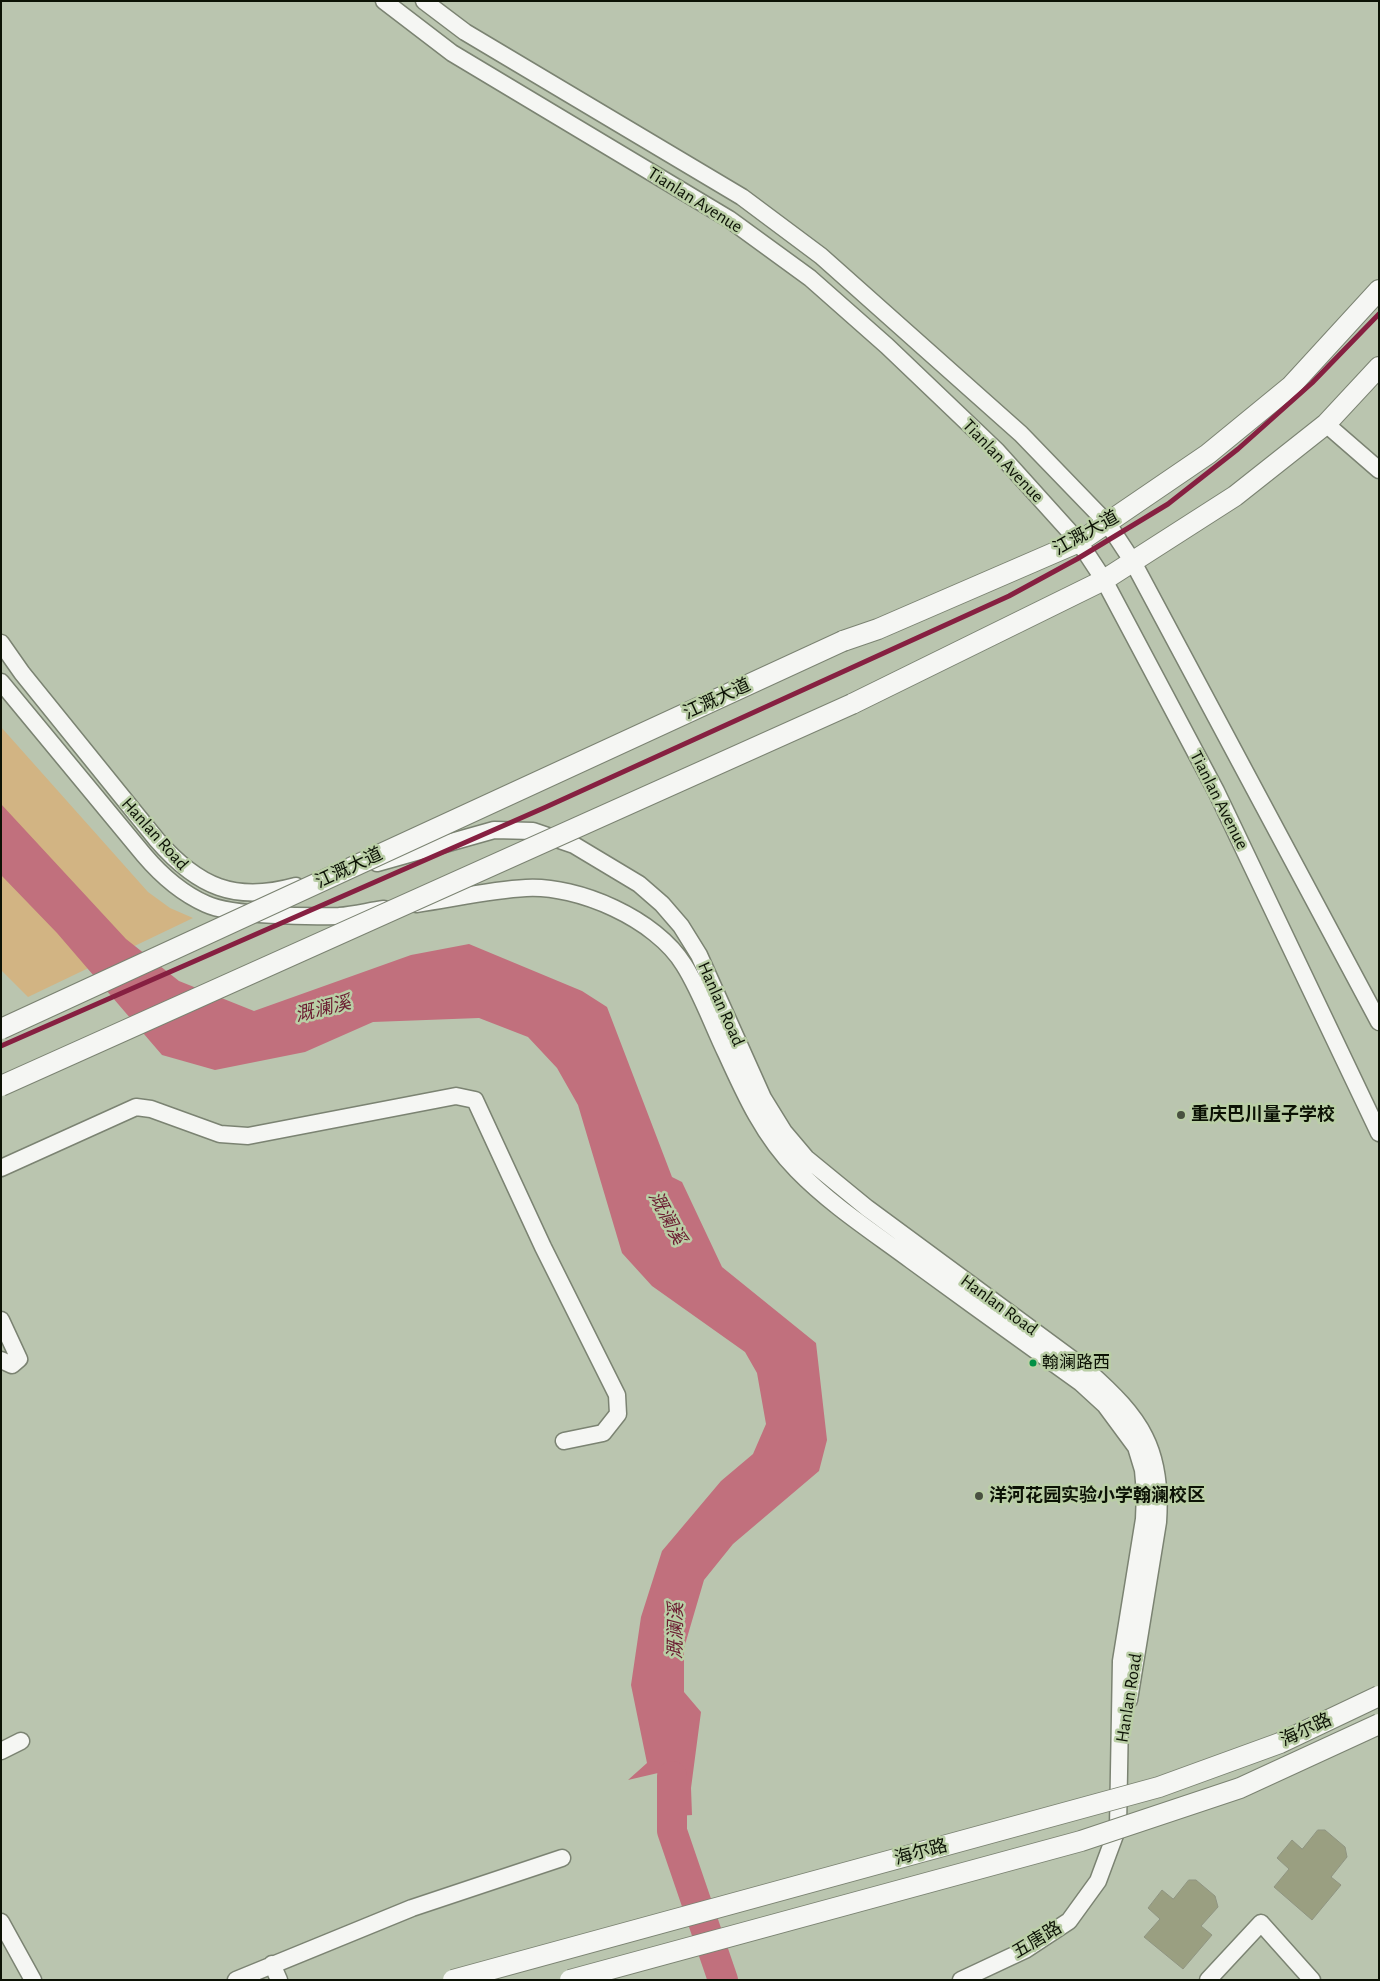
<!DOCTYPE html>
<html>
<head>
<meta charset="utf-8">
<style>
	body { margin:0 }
	#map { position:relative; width:1380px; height:1981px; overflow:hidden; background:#bac5af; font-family:"Alegreya Sans",sans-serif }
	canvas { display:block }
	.frame { position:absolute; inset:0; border:2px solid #0c1205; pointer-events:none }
</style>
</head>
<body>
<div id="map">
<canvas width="1380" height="1981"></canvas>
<div class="frame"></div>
</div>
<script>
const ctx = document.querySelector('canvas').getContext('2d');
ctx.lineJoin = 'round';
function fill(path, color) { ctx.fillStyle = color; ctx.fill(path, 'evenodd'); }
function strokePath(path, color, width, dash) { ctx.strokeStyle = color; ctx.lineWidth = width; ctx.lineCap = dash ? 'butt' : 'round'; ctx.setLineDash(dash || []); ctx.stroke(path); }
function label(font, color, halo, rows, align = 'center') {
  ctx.font = font + ' "Alegreya Sans","Noto Sans SC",sans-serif'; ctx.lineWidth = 5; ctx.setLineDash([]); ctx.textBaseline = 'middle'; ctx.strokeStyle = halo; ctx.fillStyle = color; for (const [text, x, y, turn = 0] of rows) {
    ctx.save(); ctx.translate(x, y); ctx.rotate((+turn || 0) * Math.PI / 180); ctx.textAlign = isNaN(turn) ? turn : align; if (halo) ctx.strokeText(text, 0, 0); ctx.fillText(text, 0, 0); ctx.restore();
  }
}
const green = new Path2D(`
	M 1,727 L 148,892 L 170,908 L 193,918 L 28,997 L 1,970 Z`);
const water = new Path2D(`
	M 1,804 L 126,939 L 179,981 L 254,1011 L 411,955 L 469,944 L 582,991 L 607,1007 L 672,1177 L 682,1182 L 722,1267 L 816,1343 L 827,1440 L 819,1471 L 733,1544 L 704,1580 L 684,1648 L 684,1692 L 701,1712 L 691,1788 L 692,1815 L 662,1817 L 658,1773 L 628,1780 L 647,1763 L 631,1685 L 641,1617 L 662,1551 L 721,1481 L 753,1454 L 766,1424 L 757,1373 L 745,1352 L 652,1286 L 622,1253 L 578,1105 L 557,1068 L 528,1037 L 479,1018 L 373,1022 L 305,1052 L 215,1070 L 162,1055 L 57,933 L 1,875 Z`);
const river = new Path2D(`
	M 672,1776 L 672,1831 L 723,1980`);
const building = new Path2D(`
	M 1318,1830 L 1325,1830 L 1345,1847 L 1347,1857 L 1331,1877 L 1341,1885 L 1312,1920 L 1274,1887 L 1289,1869 L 1277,1858 L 1292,1840 L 1302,1849 Z
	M 1189,1880 L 1196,1880 L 1215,1896 L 1218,1907 L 1201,1926 L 1212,1935 L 1183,1969 L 1144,1937 L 1160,1919 L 1148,1908 L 1162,1890 L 1173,1899 Z`);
const minor = new Path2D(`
	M 384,1 L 452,53 L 729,219 L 810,278 L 887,346 L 997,451 L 1079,542 L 1104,580 L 1216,791 L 1379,1133
	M 424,1 L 465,32 L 742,197 L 821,256 L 1021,434 L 1108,524 L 1133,562 L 1379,1022
	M 1326,424 L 1379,470
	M 1,643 L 22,673 L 157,840 C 198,887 235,903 296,886
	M 1,682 L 144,855 C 161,875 181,893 206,904 C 232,916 309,917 339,916 C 354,915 369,911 384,909
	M 377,863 L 494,830 L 533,831 L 574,845 L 639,884 L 662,904 L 681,926 L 699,955 L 763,1098 L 784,1132 L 806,1158 L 867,1208 L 1088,1371 C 1141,1418 1163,1449 1158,1522 L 1129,1700
	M 416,904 C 452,899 489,890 526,888 C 578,885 656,919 684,965 C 701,992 712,1024 726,1053 C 745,1095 764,1137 797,1170 C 831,1205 873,1232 912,1261 C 968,1302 1025,1343 1081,1383 L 1105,1405 L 1136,1447 L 1143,1470 L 1145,1493 L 1144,1519 L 1121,1661 L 1118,1827 L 1098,1881 L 1069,1921 L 1025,1950 L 961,1980
	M 1,1168 L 136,1107 L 151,1109 L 220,1134 L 248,1136 L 456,1096 L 475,1100 L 543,1247 L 617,1395 L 618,1414 L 603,1433 L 564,1441
	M 1,1320 L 19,1359 L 12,1365 L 1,1360
	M 1,1751 L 21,1741
	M 1,1922 L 33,1980
	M 272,1964 L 279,1980
	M 236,1980 L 412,1908 L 562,1858
	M 1208,1980 L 1261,1923 L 1312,1980`);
const major = new Path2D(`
	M 843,641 L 878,629 L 1079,542 L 1208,454 L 1291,386 L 1379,290
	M 852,704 L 1104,580 L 1235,496 L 1326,424 L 1379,367`);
const majorBridge = new Path2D(`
	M 1,1029 L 843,641
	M 1,1086 L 852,704
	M 453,1980 L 1159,1787 L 1280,1743 L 1379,1696
	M 570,1980 L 1081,1841 L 1240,1788 L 1379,1724`);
const metro1 = new Path2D(`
	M 1,1046 L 546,807 L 1009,596 L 1077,559 L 1168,504 L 1238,449 L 1312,383 L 1379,314`);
const markers = [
	[1181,1115,5,"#495140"],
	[1033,1363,4.5,"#029046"],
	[979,1496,5,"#495140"]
];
const busNames = [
	["翰澜路西",1042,1363]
];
const streetNames = [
	["Tianlan Avenue",695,200,32],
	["Tianlan Avenue",1003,461,46],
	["江溉大道",1086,533,-29],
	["江溉大道",717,699,-25],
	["Tianlan Avenue",1219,800,63],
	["Hanlan Road",155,834,48],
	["江溉大道",349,868,-25],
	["Hanlan Road",721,1004,66],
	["Hanlan Road",999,1305,36],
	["Hanlan Road",1129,1698,-81],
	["海尔路",1306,1730,-25],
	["海尔路",921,1852,-15],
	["五唐路",1037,1940,-31]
];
const poiNames = [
	["重庆巴川量子学校",1191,1115],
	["洋河花园实验小学翰澜校区",989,1496]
];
const waterNames = [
	["溉澜溪",323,1009,-14],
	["溉澜溪",667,1218,62],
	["溉澜溪",676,1631,-89]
];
fill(green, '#d2b483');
fill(water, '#c1707d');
strokePath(river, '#c1707d', 30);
fill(building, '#9a9f81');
strokePath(building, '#8f9481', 1);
strokePath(minor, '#7b8372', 19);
strokePath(major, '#7b8372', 22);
strokePath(minor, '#f5f6f3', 16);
strokePath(major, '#f5f6f3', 20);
strokePath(majorBridge, '#7b8372', 22, []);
strokePath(majorBridge, '#f5f6f3', 20);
strokePath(metro1, '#862041', 5);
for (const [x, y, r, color] of markers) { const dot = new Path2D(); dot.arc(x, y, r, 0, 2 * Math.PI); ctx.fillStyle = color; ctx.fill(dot); strokePath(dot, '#bacea6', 2); }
label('17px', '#0c1205', '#bacea6', busNames, 'left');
label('18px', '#0c1205', '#bacea6', streetNames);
label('bold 18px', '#0c1205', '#bacea6', poiNames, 'left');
label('italic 19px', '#6b1c31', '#bacea6', waterNames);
</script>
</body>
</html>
